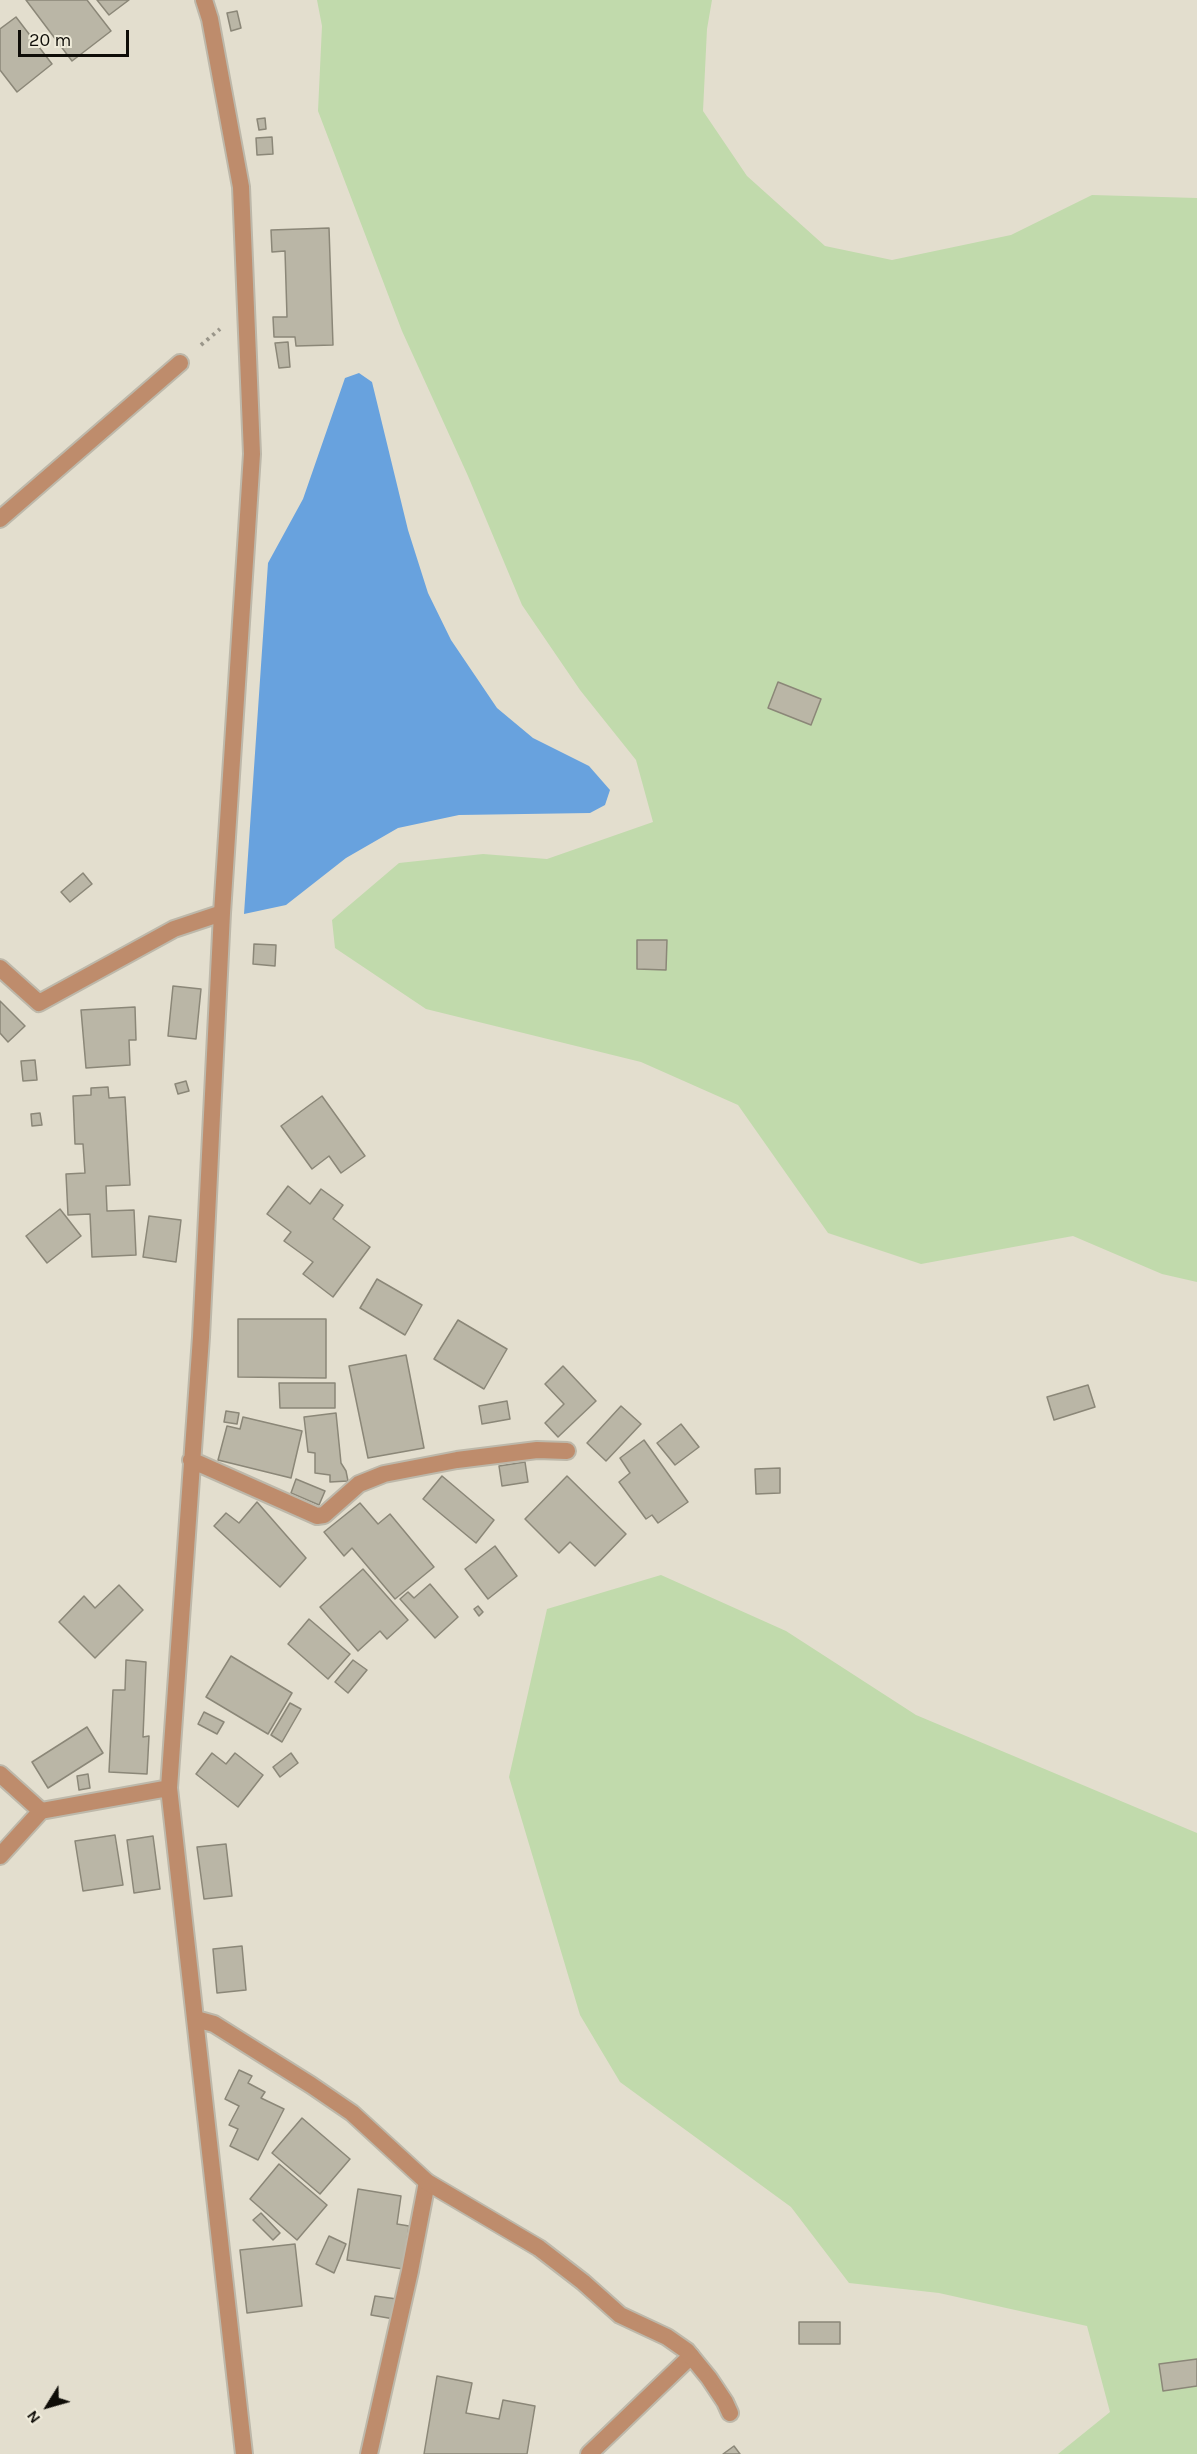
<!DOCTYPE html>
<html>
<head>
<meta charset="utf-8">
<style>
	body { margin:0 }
	#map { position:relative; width:1197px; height:2454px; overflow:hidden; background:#e3dece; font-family:Karla,sans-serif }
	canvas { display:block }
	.north { position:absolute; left:18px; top:2376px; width:60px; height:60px; -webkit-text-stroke:4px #f0ecdb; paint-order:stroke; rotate:233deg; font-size:16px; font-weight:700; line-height:24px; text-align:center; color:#0f0d08 }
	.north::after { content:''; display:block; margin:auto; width:21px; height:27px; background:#0f0d08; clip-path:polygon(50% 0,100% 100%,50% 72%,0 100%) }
	.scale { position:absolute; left:18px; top:30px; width:111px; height:27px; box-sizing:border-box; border:3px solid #0f0d08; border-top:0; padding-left:8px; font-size:18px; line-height:21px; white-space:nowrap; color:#0f0d08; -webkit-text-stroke:4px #f0ecdb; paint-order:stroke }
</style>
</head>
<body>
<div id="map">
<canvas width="1197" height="2454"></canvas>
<div class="north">N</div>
<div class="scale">20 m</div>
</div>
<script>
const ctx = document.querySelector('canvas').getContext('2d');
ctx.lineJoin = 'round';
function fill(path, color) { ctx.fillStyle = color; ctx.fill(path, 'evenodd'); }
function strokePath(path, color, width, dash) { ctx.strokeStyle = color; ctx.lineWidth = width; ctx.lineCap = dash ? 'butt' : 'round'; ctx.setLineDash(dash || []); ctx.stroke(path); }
const green = new Path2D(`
	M 317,0 L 712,0 L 707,29 L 703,111 L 747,176 L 825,246 L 892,260 L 1011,235 L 1092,195 L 1197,198 L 1197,1282 L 1162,1274 L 1073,1236 L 921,1264 L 828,1233 L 738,1105 L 641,1062 L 426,1009 L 335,948 L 332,920 L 399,863 L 483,854 L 547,859 L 653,822 L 636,760 L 580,690 L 522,605 L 468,476 L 402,331 L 318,111 L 322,26 Z
	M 661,1575 L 786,1631 L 916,1715 L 1197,1833 L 1197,2454 L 1058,2454 L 1110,2412 L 1087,2326 L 939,2293 L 849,2283 L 791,2207 L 620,2082 L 580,2015 L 509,1777 L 547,1609 Z`);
const water = new Path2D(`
	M 359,373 L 372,382 L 408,530 L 428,593 L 451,640 L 497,708 L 533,738 L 589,766 L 610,790 L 605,805 L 590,813 L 459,815 L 398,828 L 346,858 L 286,905 L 244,914 L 268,563 L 303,499 L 345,378 Z`);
const building = new Path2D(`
	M 26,0 L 87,0 L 111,31 L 72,61 Z
	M 97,0 L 129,0 L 109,15 Z
	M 237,11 L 241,28 L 231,31 L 227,13 Z
	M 16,17 L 52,64 L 17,92 L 0,70 L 0,29 Z
	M 265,118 L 266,129 L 259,130 L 257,119 Z
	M 272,137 L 273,154 L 257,155 L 256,138 Z
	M 329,228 L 333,345 L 296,346 L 295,337 L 274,337 L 273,317 L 287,317 L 285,251 L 272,252 L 271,230 Z
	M 288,342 L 290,367 L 279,368 L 275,343 Z
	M 778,682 L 821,699 L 811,725 L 768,708 Z
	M 83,873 L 92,884 L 70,902 L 61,892 Z
	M 637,940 L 667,940 L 666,970 L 637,969 Z
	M 254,944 L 276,945 L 275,966 L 253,964 Z
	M 173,986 L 201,989 L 196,1039 L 168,1036 Z
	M 0,1001 L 25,1026 L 8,1042 L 0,1033 Z
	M 135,1007 L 136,1040 L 129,1040 L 130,1065 L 86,1068 L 81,1010 Z
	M 35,1060 L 37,1080 L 23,1081 L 21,1061 Z
	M 186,1081 L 189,1091 L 178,1094 L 175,1084 Z
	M 108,1087 L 109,1098 L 125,1097 L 130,1185 L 106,1186 L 107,1211 L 134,1210 L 136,1255 L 92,1257 L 90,1214 L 68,1215 L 66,1174 L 85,1173 L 83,1144 L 75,1144 L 73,1096 L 91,1095 L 91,1088 Z
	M 322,1096 L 365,1156 L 341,1173 L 329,1156 L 312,1169 L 281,1126 Z
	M 40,1113 L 42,1125 L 32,1126 L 31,1114 Z
	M 288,1186 L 310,1204 L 321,1189 L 343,1205 L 333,1219 L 370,1247 L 333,1297 L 303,1274 L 313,1262 L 284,1241 L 291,1232 L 267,1214 Z
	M 60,1209 L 81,1236 L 47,1263 L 26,1236 Z
	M 149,1216 L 181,1220 L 176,1262 L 143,1257 Z
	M 377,1279 L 422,1305 L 405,1335 L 360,1308 Z
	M 238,1319 L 326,1319 L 326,1378 L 238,1377 Z
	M 458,1320 L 507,1349 L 484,1389 L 434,1359 Z
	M 406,1355 L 424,1448 L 368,1458 L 349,1366 Z
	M 563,1366 L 596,1401 L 558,1437 L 545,1423 L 564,1404 L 545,1384 Z
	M 279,1383 L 335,1383 L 335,1408 L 280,1408 Z
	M 1088,1385 L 1095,1407 L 1054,1420 L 1047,1397 Z
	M 507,1401 L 510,1419 L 482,1424 L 479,1406 Z
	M 621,1406 L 641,1424 L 606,1461 L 587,1443 Z
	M 226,1411 L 239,1413 L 237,1424 L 224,1422 Z
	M 336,1413 L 341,1463 L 346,1471 L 348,1481 L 330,1482 L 330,1475 L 315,1473 L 315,1453 L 308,1452 L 304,1417 Z
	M 243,1417 L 302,1431 L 291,1478 L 218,1460 L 227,1426 L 240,1429 Z
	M 681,1424 L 699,1447 L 675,1465 L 657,1443 Z
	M 644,1440 L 688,1502 L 658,1523 L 652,1515 L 646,1519 L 619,1482 L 630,1473 L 620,1458 Z
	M 525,1462 L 528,1482 L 502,1486 L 499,1466 Z
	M 780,1468 L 780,1493 L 756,1494 L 755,1469 Z
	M 442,1476 L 494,1520 L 476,1543 L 423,1499 Z
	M 567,1476 L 626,1534 L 595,1566 L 570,1542 L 559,1553 L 525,1519 Z
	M 296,1479 L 325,1491 L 319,1505 L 291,1493 Z
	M 257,1502 L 306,1558 L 280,1587 L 214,1526 L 226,1513 L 239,1523 Z
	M 360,1503 L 378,1524 L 390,1514 L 434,1567 L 395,1599 L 352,1548 L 344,1556 L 324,1532 Z
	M 495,1546 L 517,1576 L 488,1599 L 465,1569 Z
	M 363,1569 L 408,1620 L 387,1639 L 380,1631 L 358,1651 L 320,1607 Z
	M 430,1584 L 458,1617 L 435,1638 L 400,1599 L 408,1592 L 414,1598 Z
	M 119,1585 L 143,1610 L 95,1658 L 59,1622 L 84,1596 L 95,1608 Z
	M 478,1606 L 483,1612 L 479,1616 L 474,1609 Z
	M 309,1619 L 350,1654 L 328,1679 L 288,1644 Z
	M 231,1656 L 292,1693 L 268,1734 L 206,1697 Z
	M 126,1660 L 146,1662 L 143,1737 L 149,1736 L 147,1774 L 109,1772 L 113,1690 L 125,1690 Z
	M 353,1660 L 367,1670 L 348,1693 L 335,1682 Z
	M 290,1703 L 301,1709 L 282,1742 L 271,1735 Z
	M 204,1712 L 224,1722 L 217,1734 L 198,1724 Z
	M 87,1727 L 103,1753 L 48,1788 L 32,1762 Z
	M 212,1753 L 226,1764 L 235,1753 L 263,1775 L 238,1807 L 196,1774 Z
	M 291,1753 L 298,1763 L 280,1777 L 273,1767 Z
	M 88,1774 L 90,1788 L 79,1790 L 77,1776 Z
	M 115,1835 L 123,1885 L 83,1891 L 75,1841 Z
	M 153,1836 L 160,1889 L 134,1893 L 127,1840 Z
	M 226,1844 L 232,1896 L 204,1899 L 197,1847 Z
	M 242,1946 L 246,1990 L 217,1993 L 213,1949 Z
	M 239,2070 L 252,2076 L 248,2083 L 265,2092 L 261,2098 L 284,2109 L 258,2160 L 230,2146 L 238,2129 L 229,2125 L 239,2106 L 225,2099 Z
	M 302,2118 L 350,2159 L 320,2194 L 272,2153 Z
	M 279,2164 L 327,2205 L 297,2240 L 250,2199 Z
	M 358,2189 L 401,2196 L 397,2224 L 409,2226 L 403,2269 L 347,2260 Z
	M 261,2213 L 280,2233 L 273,2240 L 253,2220 Z
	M 329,2236 L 346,2244 L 334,2273 L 316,2264 Z
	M 295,2244 L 302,2306 L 247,2313 L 240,2250 Z
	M 375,2296 L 397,2299 L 394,2319 L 371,2315 Z
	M 799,2322 L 840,2322 L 840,2344 L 799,2344 Z
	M 1197,2359 L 1197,2386 L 1163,2391 L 1159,2364 Z
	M 437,2376 L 472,2383 L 466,2413 L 499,2419 L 503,2400 L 535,2406 L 527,2454 L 424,2454 Z
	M 734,2446 L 740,2454 L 723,2454 Z`);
const path = new Path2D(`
	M 201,345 L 220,329`);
const service = new Path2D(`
	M 369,2454 L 410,2271 L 427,2182
	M 589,2454 L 691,2356`);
const minor = new Path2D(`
	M 204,0 L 210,19 L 241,187 L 252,454 L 222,913 L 201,1337 L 169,1788 L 244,2454
	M 0,519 L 180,363
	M 0,968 L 39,1003 L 174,929 L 222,913
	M 191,1460 L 317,1516 L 324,1515 L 359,1484 L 384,1474 L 457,1460 L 537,1450 L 567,1451
	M 0,1774 L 41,1811
	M 0,1856 L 41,1811 L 169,1788
	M 196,2019 L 214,2024 L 311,2085 L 352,2113 L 427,2182 L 539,2248 L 583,2282 L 620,2315 L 667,2337 L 687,2351 L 709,2378 L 725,2402 L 730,2413`);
fill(green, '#c1daac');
fill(water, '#68a2de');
fill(building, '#bab6a6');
strokePath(building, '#8b8778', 1.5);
strokePath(service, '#bdb8aa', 20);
strokePath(minor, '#bdb8aa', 20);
strokePath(path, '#9a968a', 4, [3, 4.5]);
strokePath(service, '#be8c6c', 16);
strokePath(minor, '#be8c6c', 16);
</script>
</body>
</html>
